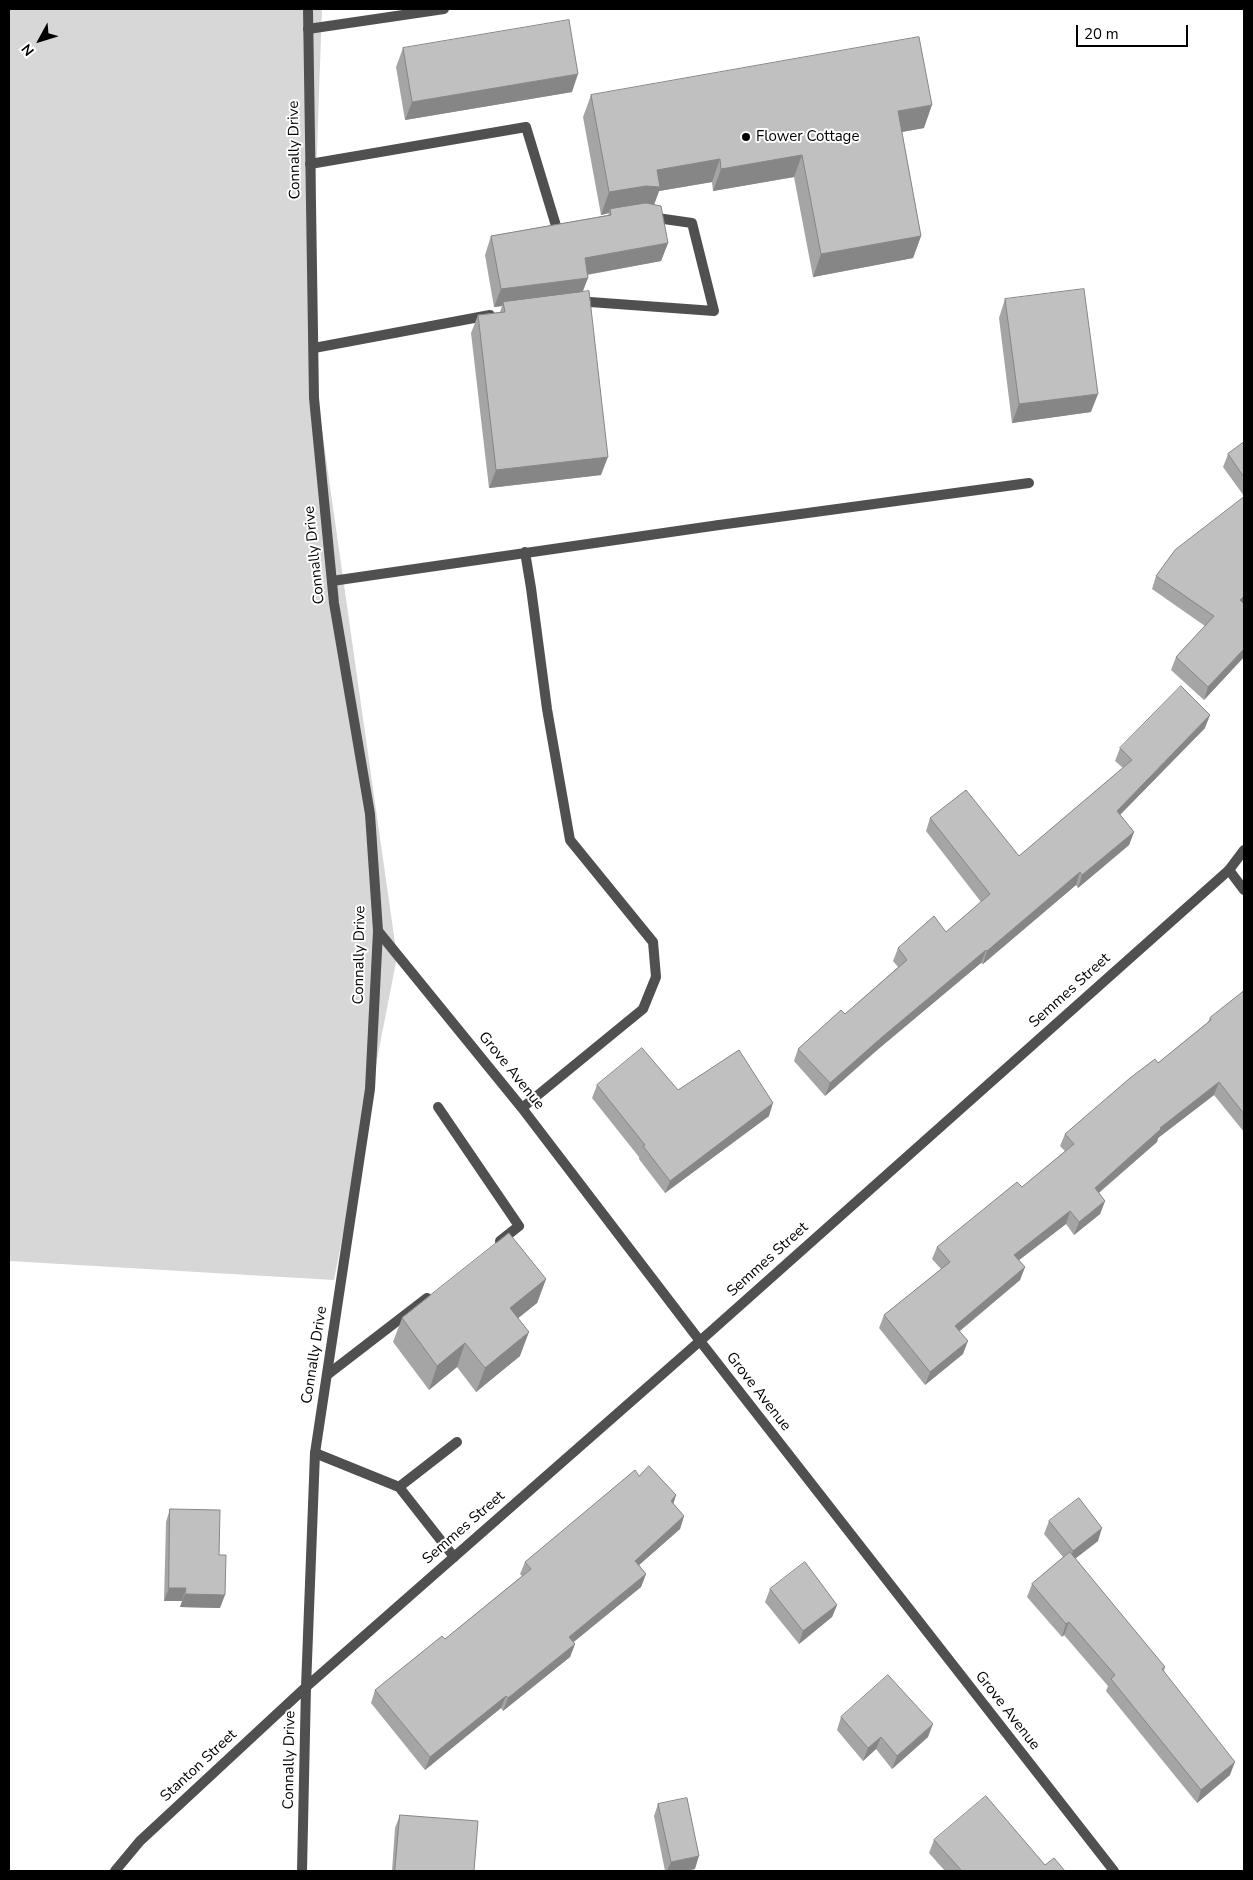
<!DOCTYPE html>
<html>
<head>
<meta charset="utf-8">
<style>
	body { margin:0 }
	#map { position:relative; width:1253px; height:1880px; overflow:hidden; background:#fff; font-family:"Nunito Sans",sans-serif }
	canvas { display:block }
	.frame { position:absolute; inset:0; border:10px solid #000; pointer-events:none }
	.north { position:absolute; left:15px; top:15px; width:50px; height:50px; -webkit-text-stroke:4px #fff; paint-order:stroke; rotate:231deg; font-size:14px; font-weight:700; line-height:20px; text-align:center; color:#000 }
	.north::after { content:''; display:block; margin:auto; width:18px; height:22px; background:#000; clip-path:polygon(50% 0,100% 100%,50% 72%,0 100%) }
	.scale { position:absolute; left:1076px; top:25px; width:112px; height:22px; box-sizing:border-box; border:2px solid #000; border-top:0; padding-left:6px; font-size:15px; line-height:18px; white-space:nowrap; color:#000; -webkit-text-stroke:4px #fff; paint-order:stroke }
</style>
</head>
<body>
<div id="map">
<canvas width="1253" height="1880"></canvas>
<div class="frame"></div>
<div class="north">N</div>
<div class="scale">20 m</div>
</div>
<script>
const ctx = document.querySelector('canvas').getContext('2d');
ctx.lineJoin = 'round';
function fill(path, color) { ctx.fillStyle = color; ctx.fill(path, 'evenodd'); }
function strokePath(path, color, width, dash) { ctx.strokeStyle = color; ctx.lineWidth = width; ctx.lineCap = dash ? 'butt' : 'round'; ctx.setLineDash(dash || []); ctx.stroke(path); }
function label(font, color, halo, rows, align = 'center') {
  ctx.font = font + ' "Nunito Sans",sans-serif'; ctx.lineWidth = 4; ctx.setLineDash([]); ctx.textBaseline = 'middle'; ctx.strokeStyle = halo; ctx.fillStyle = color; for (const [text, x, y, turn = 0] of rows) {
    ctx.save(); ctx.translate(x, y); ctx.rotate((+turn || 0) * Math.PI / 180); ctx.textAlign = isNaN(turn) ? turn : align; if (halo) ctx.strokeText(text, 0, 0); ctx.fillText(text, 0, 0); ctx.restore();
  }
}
const green = new Path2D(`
	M 9,9 L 322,9 L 310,346 L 397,957 L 334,1280 L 9,1261 Z`);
const service = new Path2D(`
	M 308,29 L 444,9
	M 310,164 L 526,127 L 557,229 L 565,228
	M 579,304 L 590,302 L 714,311 L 692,223 L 650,217
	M 314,348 L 490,315
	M 719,525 L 1029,483
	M 438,1107 L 519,1226 L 500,1241
	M 327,1375 L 427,1298
	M 315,1453 L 399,1487 L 454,1557
	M 399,1487 L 457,1442`);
const minor = new Path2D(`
	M 332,581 L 719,525
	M 1229,870 L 1244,890
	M 378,931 L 522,1108 L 700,1341 L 1114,1871
	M 522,1108 L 643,1009 L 656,977 L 653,942 L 570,840 L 547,709 L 531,588 L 525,552`);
const tertiary = new Path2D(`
	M 115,1871 L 140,1841 L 306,1687 L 700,1341 L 1229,870 L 1244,850
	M 302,1871 L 306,1687 L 315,1453 L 370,1089 L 378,931 L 370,814 L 334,603 L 314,398 L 308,9`);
const wall = new Path2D(`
	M 403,48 L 572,92 L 405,120 L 396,67 Z
	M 591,95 L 924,128 L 902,132 L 921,236 L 913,258 L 813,277 L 794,177 L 713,191 L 712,182 L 659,191 L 654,205 L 668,243 L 661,261 L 587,275 L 588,278 L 582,292 L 601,475 L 489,488 L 471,333 L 478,315 L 500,312 L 502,306 L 494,307 L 485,255 L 491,236 L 608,215 L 609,213 L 601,215 L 583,117 Z
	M 1005,299 L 1091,412 L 1012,423 L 999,318 Z
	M 1244,442 L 1244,496 L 1223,467 L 1228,454 Z
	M 1244,497 L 1244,657 L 1204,700 L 1171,670 L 1176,657 L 1205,626 L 1152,589 L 1156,576 Z
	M 1205,728 L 1120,815 L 1134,832 L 1129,845 L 1078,888 L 1076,885 L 983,964 L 981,963 L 876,1051 L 825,1096 L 794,1061 L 798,1049 L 845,1014 L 898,967 L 893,961 L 898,948 L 946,932 L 981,902 L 926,831 L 930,818 L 1019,856 L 1123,768 L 1115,761 L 1120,748 Z
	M 1244,991 L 1244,1132 L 1214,1095 L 1158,1138 L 1157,1142 L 1099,1193 L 1105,1201 L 1100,1214 L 1074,1235 L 1066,1224 L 1019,1260 L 1025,1267 L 1020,1280 L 960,1331 L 963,1354 L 925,1385 L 879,1328 L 884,1315 L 941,1269 L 932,1259 L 937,1247 L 1022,1187 L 1065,1151 L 1060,1146 L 1065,1134 L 1158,1063 L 1208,1022 L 1210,1018 Z
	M 597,1085 L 678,1090 L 769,1116 L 665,1193 L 639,1159 L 639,1157 L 592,1098 Z
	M 546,1279 L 537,1303 L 518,1318 L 520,1356 L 476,1392 L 457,1367 L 429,1390 L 393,1342 L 402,1318 Z
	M 639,1476 L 676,1495 L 673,1504 L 684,1516 L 680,1529 L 639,1565 L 646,1574 L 641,1587 L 573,1642 L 575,1644 L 570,1657 L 503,1711 L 501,1708 L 425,1770 L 371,1703 L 375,1690 L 445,1639 L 522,1576 L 520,1574 L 525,1562 Z
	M 170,1509 L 219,1555 L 220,1608 L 180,1607 L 182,1601 L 164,1601 L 166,1522 Z
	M 1049,1521 L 1098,1541 L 1075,1559 L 1165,1667 L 1164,1671 L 1230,1775 L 1197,1803 L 1106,1691 L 1108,1686 L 1064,1635 L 1062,1637 L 1027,1597 L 1032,1584 L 1063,1557 L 1044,1534 Z
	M 770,1589 L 837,1605 L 832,1617 L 799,1644 L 765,1602 Z
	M 841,1717 L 928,1737 L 892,1769 L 876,1749 L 863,1761 L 837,1730 Z
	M 658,1804 L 695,1869 L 685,1871 L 665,1871 L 654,1816 Z
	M 400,1815 L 474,1871 L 392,1871 L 395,1828 Z
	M 934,1840 L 1045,1865 L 1065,1871 L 945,1871 L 929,1853 Z`);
const shadedWall = new Path2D(`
	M 578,74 L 572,92 L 405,120 L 412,102 Z
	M 932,105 L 924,128 L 890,134 L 898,111 Z
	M 802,155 L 794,177 L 713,191 L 721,169 Z
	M 720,159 L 712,182 L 659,191 L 652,210 L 610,209 L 609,213 L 601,215 L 609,192 L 657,170 Z
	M 921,236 L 913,258 L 813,277 L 821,254 Z
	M 668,243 L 661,261 L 579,276 L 585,258 Z
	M 588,278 L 581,296 L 503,302 L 502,306 L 494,307 L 501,289 Z
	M 1098,394 L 1091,412 L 1012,423 L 1019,404 Z
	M 608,457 L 601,475 L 489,488 L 496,470 Z
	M 1244,596 L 1244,606 L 1240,600 Z
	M 1244,649 L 1244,657 L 1204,700 L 1208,687 Z
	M 1210,715 L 1205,728 L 1112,823 L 1117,811 Z
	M 1134,832 L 1129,845 L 1078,888 L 1082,875 Z
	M 1080,872 L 1076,885 L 983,964 L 987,951 Z
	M 986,950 L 981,963 L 876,1051 L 825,1096 L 830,1083 L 881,1038 Z
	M 1219,1082 L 1214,1095 L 1158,1138 L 1157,1142 L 1090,1200 L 1095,1188 L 1160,1128 Z
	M 773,1103 L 769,1116 L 665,1193 L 670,1181 Z
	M 1105,1201 L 1100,1214 L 1074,1235 L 1079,1222 Z
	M 1070,1211 L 1066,1224 L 1010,1267 L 1014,1255 Z
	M 1025,1267 L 1020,1280 L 951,1338 L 955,1326 Z
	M 546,1279 L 537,1303 L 501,1332 L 510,1308 Z
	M 529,1332 L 520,1356 L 476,1392 L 485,1368 Z
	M 968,1341 L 963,1354 L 925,1385 L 930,1372 Z
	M 465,1343 L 457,1367 L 429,1390 L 437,1366 Z
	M 676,1495 L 672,1508 L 671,1501 Z
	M 684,1516 L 680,1529 L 630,1573 L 635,1561 Z
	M 1102,1528 L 1098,1541 L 1068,1564 L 1073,1551 Z
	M 646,1574 L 641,1587 L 564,1650 L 569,1637 Z
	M 169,1588 L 186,1588 L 182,1601 L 164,1601 Z
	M 185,1594 L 225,1595 L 220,1608 L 180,1607 Z
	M 837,1605 L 832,1617 L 799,1644 L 803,1631 Z
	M 1069,1622 L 1064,1635 L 1062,1637 L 1066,1624 Z
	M 575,1644 L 570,1657 L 503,1711 L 508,1698 Z
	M 506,1696 L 501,1708 L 425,1770 L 430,1757 Z
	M 933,1724 L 928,1737 L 892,1769 L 897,1756 Z
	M 881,1737 L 876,1749 L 863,1761 L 868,1748 Z
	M 1235,1762 L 1230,1775 L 1197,1803 L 1201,1790 Z
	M 699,1856 L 695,1869 L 685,1871 L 667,1871 L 671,1862 Z`);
const building = new Path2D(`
	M 569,20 L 578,74 L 412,102 L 403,48 Z
	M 919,37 L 932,105 L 898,111 L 921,236 L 821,254 L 802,155 L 721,169 L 720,159 L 657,170 L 660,187 L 646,186 L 609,192 L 591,95 Z
	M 646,203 L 661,206 L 668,243 L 585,258 L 588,278 L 501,289 L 491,236 L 611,215 L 610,209 Z
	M 1084,289 L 1098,394 L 1019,404 L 1005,299 Z
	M 589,291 L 608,457 L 496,470 L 478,315 L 505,312 L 503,302 Z
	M 1244,442 L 1244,477 L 1228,454 Z
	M 1244,497 L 1244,596 L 1240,600 L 1244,604 L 1244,649 L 1208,687 L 1176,657 L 1214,616 L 1156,576 L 1175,550 Z
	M 1181,686 L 1210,715 L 1117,811 L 1134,832 L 1082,875 L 1080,872 L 987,951 L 986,950 L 881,1038 L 830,1083 L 798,1049 L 841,1010 L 845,1014 L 907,960 L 898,948 L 934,916 L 946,932 L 990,894 L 930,818 L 966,790 L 1019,856 L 1132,760 L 1120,748 Z
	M 1244,991 L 1244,1114 L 1219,1082 L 1160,1128 L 1161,1129 L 1095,1188 L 1105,1201 L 1079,1222 L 1070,1211 L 1014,1255 L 1025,1267 L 955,1326 L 968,1341 L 930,1372 L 884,1315 L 950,1262 L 937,1247 L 1017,1182 L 1022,1187 L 1074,1144 L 1065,1134 L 1130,1078 L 1155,1059 L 1158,1063 L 1211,1020 L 1210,1018 Z
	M 642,1048 L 678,1090 L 739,1050 L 773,1103 L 670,1181 L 643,1146 L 645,1145 L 597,1085 Z
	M 509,1233 L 546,1279 L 510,1308 L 529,1332 L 485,1368 L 465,1343 L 437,1366 L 402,1318 Z
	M 649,1466 L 676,1495 L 671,1501 L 684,1516 L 635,1561 L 646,1574 L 569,1637 L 575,1644 L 508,1698 L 506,1696 L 430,1757 L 375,1690 L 442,1636 L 445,1639 L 531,1569 L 525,1562 L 635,1470 L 639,1476 Z
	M 1079,1498 L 1102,1528 L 1073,1551 L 1049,1521 Z
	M 170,1509 L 220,1510 L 219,1555 L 226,1555 L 225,1595 L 185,1594 L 186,1588 L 169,1588 Z
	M 1070,1552 L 1165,1667 L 1162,1669 L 1235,1762 L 1201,1790 L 1111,1679 L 1115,1675 L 1069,1622 L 1066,1624 L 1032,1584 Z
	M 805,1562 L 837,1605 L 803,1631 L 770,1589 Z
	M 888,1675 L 933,1724 L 897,1756 L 881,1737 L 868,1748 L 841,1717 Z
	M 986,1796 L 1045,1865 L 1054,1858 L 1065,1871 L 962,1871 L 934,1840 Z
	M 687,1798 L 699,1856 L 671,1862 L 658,1804 Z
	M 400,1815 L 478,1821 L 474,1871 L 395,1871 Z`);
const markers = [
	[746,137,5,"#000"]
];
const poiNames = [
	["Flower Cottage",756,137]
];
const streetNames = [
	["Connally Drive",295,150,-91],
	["Connally Drive",315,555,-96],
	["Connally Drive",360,955,-89],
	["Semmes Street",1070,991,-42],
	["Grove Avenue",511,1071,51],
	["Semmes Street",768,1260,-42],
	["Connally Drive",315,1355,-81],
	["Grove Avenue",758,1392,52],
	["Semmes Street",464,1528,-41],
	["Grove Avenue",1007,1711,52],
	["Connally Drive",290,1760,-89],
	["Stanton Street",199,1766,-43]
];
fill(green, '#d7d7d7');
strokePath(service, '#505050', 10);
strokePath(minor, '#505050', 10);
strokePath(tertiary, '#505050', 10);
fill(wall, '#a5a5a5');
fill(shadedWall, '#868686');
fill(building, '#c0c0c0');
strokePath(building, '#868686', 1);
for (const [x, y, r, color] of markers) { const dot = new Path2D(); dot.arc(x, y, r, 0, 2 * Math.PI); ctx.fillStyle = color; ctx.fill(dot); strokePath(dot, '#fff', 2); }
label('15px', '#000', '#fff', poiNames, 'left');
label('15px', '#000', '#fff', streetNames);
</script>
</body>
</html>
